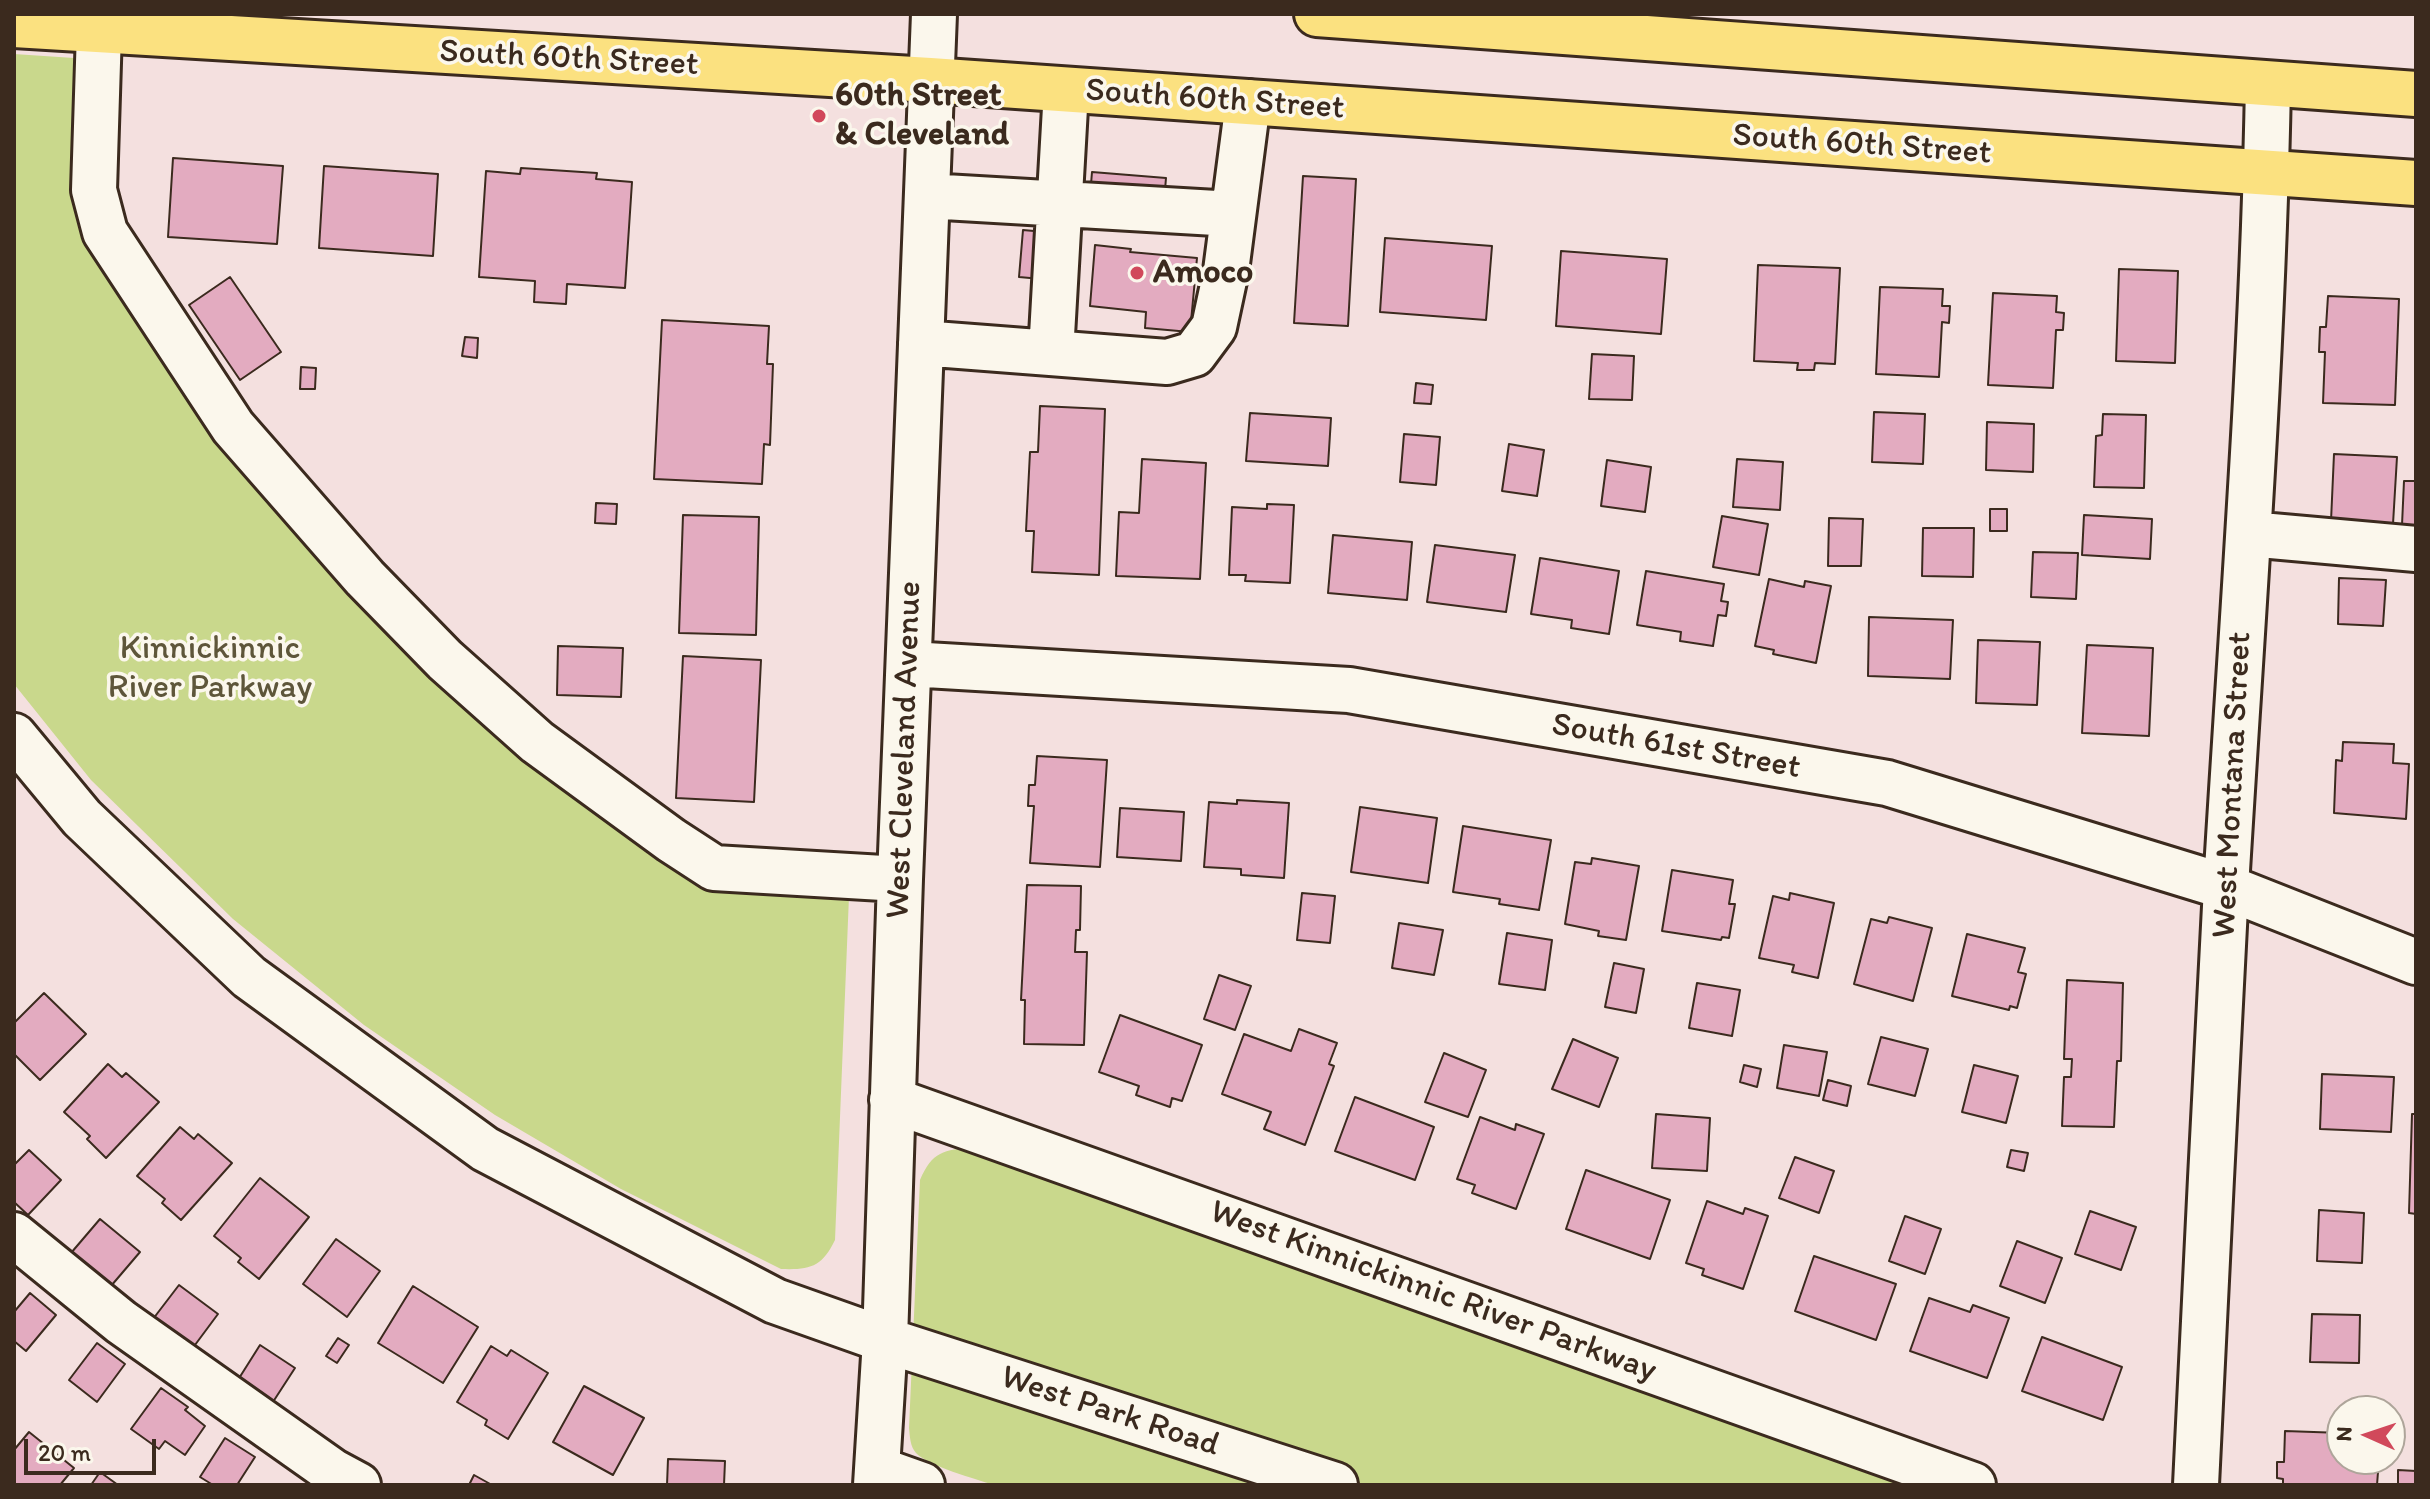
<!DOCTYPE html>
<html>
<head>
<meta charset="utf-8">
<style>
	body { margin:0 }
	#map { position:relative; width:2430px; height:1499px; overflow:hidden; background:#f4e0df; font-family:Itim,sans-serif }
	canvas { display:block }
	.frame { position:absolute; inset:0; border:16px solid #3b2a1e; pointer-events:none }
	.north { position:absolute; left:2326px; top:1395px; width:80px; height:80px; box-sizing:border-box; background:#fbf7ec; border:2px solid #aea59a; border-radius:50%; rotate:273deg; font-size:22px; font-weight:700; line-height:32px; text-align:center; color:#3b2a1e }
	.north::after { content:''; display:block; margin:auto; width:28px; height:36px; background:#d1495b; clip-path:polygon(50% 0,100% 100%,50% 72%,0 100%) }
	.scale { position:absolute; left:24px; top:1439px; width:132px; height:36px; box-sizing:border-box; border:4px solid #3b2a1e; border-top:0; padding-left:10px; font-size:24px; line-height:28px; white-space:nowrap; color:#3b2a1e; -webkit-text-stroke:6px #fbf7ec; paint-order:stroke }
</style>
</head>
<body>
<div id="map">
<canvas width="2430" height="1499"></canvas>
<div class="frame"></div>
<div class="north">N</div>
<div class="scale">20 m</div>
</div>
<script>
const ctx = document.querySelector('canvas').getContext('2d');
ctx.lineJoin = 'round';
function fill(path, color) { ctx.fillStyle = color; ctx.fill(path, 'evenodd'); }
function strokePath(path, color, width, dash) { ctx.strokeStyle = color; ctx.lineWidth = width; ctx.lineCap = dash ? 'butt' : 'round'; ctx.setLineDash(dash || []); ctx.stroke(path); }
function label(font, color, halo, rows, align = 'center') {
  ctx.font = font + ' Itim,sans-serif'; ctx.lineWidth = 7; ctx.setLineDash([]); ctx.textBaseline = 'middle'; ctx.strokeStyle = halo; ctx.fillStyle = color; for (const [text, x, y, turn = 0] of rows) {
    ctx.save(); ctx.translate(x, y); ctx.rotate((+turn || 0) * Math.PI / 180); ctx.textAlign = isNaN(turn) ? turn : align; if (halo) ctx.strokeText(text, 0, 0); ctx.fillText(text, 0, 0); ctx.restore();
  }
}
const green = new Path2D(`
	M 14,54 L 74,58 L 79,92 L 74,189 L 247,468 L 713,882 L 849,896 L 835,1240 C 822,1267 810,1270 781,1269 L 621,1189 L 495,1115 L 364,1025 L 233,919 L 91,780 L 14,684 Z
	M 973,1148 L 1915,1485 L 994,1485 C 976,1479 928,1466 916,1453 C 910,1446 910,1437 909,1428 L 920,1180 C 932,1152 944,1149 973,1148 Z`);
const building = new Path2D(`
	M 173,158 L 283,166 L 277,244 L 168,237 Z
	M 324,166 L 438,174 L 433,256 L 319,248 Z
	M 521,168 L 597,173 L 596,179 L 632,182 L 625,288 L 567,284 L 566,304 L 534,302 L 535,281 L 479,277 L 486,171 L 520,174 Z
	M 1092,172 L 1166,178 L 1162,226 L 1088,221 Z
	M 1303,176 L 1356,179 L 1348,326 L 1294,323 Z
	M 1023,230 L 1067,234 L 1063,281 L 1019,277 Z
	M 1385,238 L 1492,246 L 1486,320 L 1380,312 Z
	M 1095,245 L 1131,249 L 1130,252 L 1197,258 L 1190,332 L 1145,328 L 1146,312 L 1090,306 Z
	M 1561,251 L 1667,259 L 1661,334 L 1556,326 Z
	M 1758,265 L 1840,268 L 1835,364 L 1815,363 L 1814,370 L 1797,370 L 1798,363 L 1754,361 Z
	M 2119,269 L 2178,271 L 2175,363 L 2116,361 Z
	M 230,277 L 281,352 L 240,380 L 189,305 Z
	M 1880,287 L 1943,289 L 1942,306 L 1950,306 L 1949,323 L 1942,322 L 1939,377 L 1876,374 Z
	M 1993,293 L 2057,296 L 2056,312 L 2064,313 L 2063,330 L 2056,330 L 2053,388 L 1988,385 Z
	M 2328,296 L 2399,299 L 2395,405 L 2323,403 L 2325,352 L 2319,352 L 2320,327 L 2326,327 Z
	M 662,320 L 769,326 L 767,364 L 773,364 L 770,445 L 764,444 L 762,484 L 654,479 Z
	M 465,337 L 478,338 L 477,358 L 462,356 Z
	M 1592,354 L 1634,356 L 1632,400 L 1589,399 Z
	M 301,367 L 316,368 L 315,389 L 300,389 Z
	M 1416,383 L 1433,385 L 1431,404 L 1414,403 Z
	M 1040,406 L 1105,409 L 1099,575 L 1032,572 L 1034,531 L 1026,531 L 1030,452 L 1038,452 Z
	M 1874,412 L 1925,414 L 1923,464 L 1872,462 Z
	M 1250,413 L 1331,418 L 1328,466 L 1246,461 Z
	M 2103,414 L 2146,415 L 2144,488 L 2094,487 L 2096,436 L 2102,435 Z
	M 1987,422 L 2034,424 L 2033,472 L 1986,470 Z
	M 1404,434 L 1440,437 L 1436,485 L 1400,482 Z
	M 1509,444 L 1544,450 L 1537,496 L 1502,491 Z
	M 2334,454 L 2397,457 L 2393,524 L 2331,521 Z
	M 1142,459 L 1206,463 L 1200,579 L 1116,576 L 1119,512 L 1139,513 Z
	M 1737,459 L 1783,462 L 1780,510 L 1733,507 Z
	M 1607,460 L 1651,467 L 1645,512 L 1601,506 Z
	M 2404,481 L 2416,481 L 2416,526 L 2402,525 Z
	M 596,503 L 617,504 L 616,524 L 595,523 Z
	M 1267,504 L 1294,505 L 1290,583 L 1245,581 L 1246,575 L 1229,575 L 1232,507 L 1267,509 Z
	M 1990,509 L 2007,509 L 2007,531 L 1990,531 Z
	M 683,515 L 759,517 L 756,635 L 679,633 Z
	M 2084,515 L 2152,519 L 2150,559 L 2082,555 Z
	M 1722,516 L 1768,524 L 1759,575 L 1713,567 Z
	M 1829,518 L 1863,519 L 1861,566 L 1828,566 Z
	M 1923,528 L 1974,528 L 1973,577 L 1922,576 Z
	M 1333,535 L 1412,542 L 1407,600 L 1328,593 Z
	M 1435,545 L 1515,555 L 1506,612 L 1427,602 Z
	M 2033,552 L 2078,553 L 2076,599 L 2031,597 Z
	M 1540,558 L 1619,571 L 1609,634 L 1571,628 L 1572,620 L 1531,614 Z
	M 1646,571 L 1724,584 L 1721,601 L 1728,602 L 1726,616 L 1718,615 L 1713,646 L 1680,641 L 1681,632 L 1637,625 Z
	M 2339,578 L 2386,580 L 2383,626 L 2338,624 Z
	M 1769,579 L 1804,587 L 1805,581 L 1831,586 L 1816,663 L 1773,654 L 1774,650 L 1755,646 Z
	M 1869,617 L 1953,620 L 1950,679 L 1868,676 Z
	M 1978,640 L 2040,642 L 2037,705 L 1976,703 Z
	M 2087,645 L 2153,648 L 2149,736 L 2082,733 Z
	M 558,646 L 623,648 L 621,697 L 557,695 Z
	M 683,656 L 761,660 L 754,802 L 676,798 Z
	M 2343,742 L 2394,744 L 2393,763 L 2409,764 L 2406,819 L 2334,813 L 2336,760 L 2342,761 Z
	M 1037,756 L 1107,760 L 1100,867 L 1030,863 L 1034,806 L 1028,806 L 1029,785 L 1035,785 Z
	M 1237,800 L 1289,803 L 1284,878 L 1241,875 L 1241,869 L 1204,867 L 1209,802 L 1237,804 Z
	M 1360,807 L 1437,818 L 1428,883 L 1351,872 Z
	M 1120,808 L 1184,812 L 1181,861 L 1117,857 Z
	M 1463,826 L 1551,840 L 1539,910 L 1499,904 L 1500,899 L 1453,892 Z
	M 1592,858 L 1639,866 L 1626,940 L 1598,936 L 1599,931 L 1565,924 L 1575,862 L 1591,864 Z
	M 1672,870 L 1733,880 L 1729,904 L 1735,904 L 1729,938 L 1722,937 L 1721,940 L 1662,931 Z
	M 1027,885 L 1081,886 L 1080,930 L 1076,930 L 1075,952 L 1087,952 L 1084,1045 L 1024,1044 L 1025,1000 L 1021,1000 Z
	M 1302,893 L 1335,896 L 1330,943 L 1297,940 Z
	M 1790,893 L 1834,903 L 1818,978 L 1792,972 L 1794,965 L 1759,958 L 1773,896 L 1789,900 Z
	M 1889,917 L 1932,928 L 1913,1001 L 1854,984 L 1871,919 L 1887,923 Z
	M 1399,923 L 1443,930 L 1434,975 L 1392,968 Z
	M 1507,933 L 1552,940 L 1545,990 L 1499,984 Z
	M 1967,934 L 2025,948 L 2018,972 L 2026,974 L 2017,1008 L 2010,1006 L 2009,1010 L 1952,996 Z
	M 1614,963 L 1644,969 L 1636,1013 L 1605,1007 Z
	M 1219,975 L 1251,986 L 1235,1030 L 1204,1019 Z
	M 2067,980 L 2123,983 L 2121,1061 L 2117,1061 L 2114,1127 L 2062,1126 L 2064,1077 L 2071,1077 L 2072,1059 L 2064,1059 Z
	M 1697,983 L 1740,990 L 1732,1036 L 1689,1028 Z
	M 44,993 L 86,1034 L 40,1080 L 14,1054 L 14,1023 Z
	M 1120,1015 L 1202,1045 L 1182,1101 L 1172,1098 L 1170,1107 L 1136,1095 L 1139,1086 L 1099,1072 Z
	M 1299,1029 L 1337,1043 L 1329,1064 L 1334,1066 L 1305,1145 L 1264,1129 L 1271,1112 L 1222,1094 L 1244,1034 L 1291,1051 Z
	M 1881,1037 L 1928,1049 L 1915,1096 L 1868,1084 Z
	M 1573,1039 L 1618,1058 L 1599,1107 L 1552,1089 Z
	M 1784,1045 L 1827,1052 L 1819,1096 L 1777,1088 Z
	M 1444,1053 L 1486,1070 L 1468,1117 L 1425,1102 Z
	M 108,1064 L 122,1077 L 126,1073 L 159,1102 L 106,1158 L 87,1139 L 90,1136 L 64,1112 Z
	M 1744,1065 L 1761,1069 L 1757,1087 L 1740,1082 Z
	M 1974,1065 L 2018,1076 L 2006,1123 L 1962,1112 Z
	M 2322,1074 L 2394,1077 L 2391,1132 L 2320,1129 Z
	M 1828,1080 L 1851,1086 L 1847,1106 L 1823,1100 Z
	M 1355,1097 L 1434,1127 L 1415,1180 L 1335,1151 Z
	M 1656,1114 L 1710,1118 L 1707,1171 L 1652,1168 Z
	M 2412,1114 L 2416,1114 L 2416,1214 L 2409,1213 Z
	M 1480,1117 L 1515,1130 L 1516,1124 L 1544,1134 L 1516,1209 L 1472,1193 L 1475,1185 L 1457,1179 Z
	M 180,1127 L 194,1139 L 198,1134 L 232,1163 L 181,1220 L 162,1203 L 165,1199 L 137,1176 Z
	M 29,1150 L 61,1180 L 28,1215 L 14,1202 L 14,1165 Z
	M 2011,1150 L 2028,1153 L 2024,1171 L 2007,1167 Z
	M 1795,1157 L 1834,1171 L 1819,1213 L 1779,1198 Z
	M 1586,1170 L 1670,1200 L 1650,1259 L 1566,1229 Z
	M 260,1178 L 309,1217 L 259,1279 L 238,1262 L 241,1258 L 214,1236 Z
	M 1707,1201 L 1743,1214 L 1745,1208 L 1768,1216 L 1743,1289 L 1702,1275 L 1704,1269 L 1686,1263 Z
	M 2319,1210 L 2364,1213 L 2362,1263 L 2317,1261 Z
	M 2090,1211 L 2136,1227 L 2121,1270 L 2075,1254 Z
	M 1905,1216 L 1941,1229 L 1925,1274 L 1889,1261 Z
	M 100,1219 L 140,1252 L 111,1286 L 71,1253 Z
	M 336,1239 L 380,1271 L 347,1317 L 303,1284 Z
	M 2017,1241 L 2062,1258 L 2045,1303 L 2000,1286 Z
	M 1814,1256 L 1896,1284 L 1876,1340 L 1795,1311 Z
	M 179,1285 L 218,1314 L 192,1349 L 153,1319 Z
	M 413,1286 L 478,1327 L 443,1383 L 378,1343 Z
	M 30,1293 L 56,1315 L 26,1351 L 14,1341 L 14,1312 Z
	M 1929,1298 L 1970,1312 L 1973,1305 L 2009,1318 L 1987,1378 L 1910,1351 Z
	M 2312,1314 L 2360,1315 L 2359,1363 L 2310,1362 Z
	M 2042,1337 L 2122,1367 L 2103,1420 L 2022,1391 Z
	M 338,1338 L 349,1345 L 337,1363 L 326,1356 Z
	M 97,1343 L 125,1364 L 97,1402 L 69,1380 Z
	M 260,1345 L 295,1368 L 271,1405 L 236,1383 Z
	M 491,1346 L 507,1356 L 511,1350 L 548,1373 L 508,1439 L 485,1425 L 487,1420 L 457,1402 Z
	M 584,1386 L 644,1418 L 613,1475 L 553,1442 Z
	M 161,1388 L 188,1407 L 185,1410 L 205,1426 L 185,1455 L 165,1441 L 159,1449 L 131,1429 Z
	M 2285,1431 L 2342,1433 L 2342,1459 L 2379,1459 L 2377,1485 L 2283,1485 L 2283,1479 L 2277,1478 L 2277,1462 L 2284,1462 Z
	M 29,1432 L 74,1468 L 60,1485 L 14,1485 L 14,1450 Z
	M 225,1438 L 255,1457 L 237,1485 L 213,1485 L 200,1477 Z
	M 668,1459 L 725,1461 L 724,1485 L 667,1485 Z
	M 2398,1470 L 2416,1471 L 2416,1485 L 2398,1485 Z
	M 100,1472 L 118,1485 L 91,1485 Z
	M 474,1475 L 492,1485 L 469,1485 Z`);
const minor = new Path2D(`
	M 99,31 L 94,190 L 105,232 L 233,427 L 365,578 L 445,660 L 537,742 L 671,840 L 714,868 L 900,879
	M 927,196 L 1233,214
	M 921,343 L 1167,362 L 1194,354 L 1214,327 L 1226,271 L 1248,102
	M 1051,353 L 1066,90
	M 2249,534 L 2416,549
	M 909,664 L 1349,690 L 1887,783 L 2226,887 L 2416,962
	M 14,736 L 82,818 L 249,977 L 485,1149 L 775,1301 L 885,1340 L 1335,1485
	M 892,1100 L 1973,1485
	M 14,1235 L 121,1322 L 332,1471 L 358,1485
	M 877,1469 L 922,1485
	M 876,1485 L 885,1340 L 900,879 L 934,14
	M 2196,1485 C 2206,1286 2215,1086 2226,887 C 2242,620 2263,353 2268,85`);
const major = new Path2D(`
	M 1317,14 L 2416,94
	M 14,25 L 930,80 L 2416,183`);
const markers = [
	[819,116,8,"#d1495b"],
	[1137,273,8,"#d1495b"]
];
const streetNames = [
	["South 60th Street",569,59,3],
	["South 60th Street",1215,100,4],
	["South 60th Street",1862,145,4],
	["South 61st Street",1676,747,10],
	["West Cleveland Avenue",905,750,-88],
	["West Montana Street",2233,785,-87],
	["West Kinnickinnic River Parkway",1433,1292,20],
	["West Park Road",1110,1412,18]
];
const poiNames = [
	["60th Street",835,96],
	["& Cleveland",835,135],
	["Amoco",1153,273]
];
const parkNames = [
	["Kinnickinnic",210,649],
	["River Parkway",210,688]
];
fill(green, '#c9d88c');
fill(building, '#e3abc0');
strokePath(building, '#3b2a1e', 2);
strokePath(minor, '#3b2a1e', 50);
strokePath(major, '#3b2a1e', 50);
strokePath(minor, '#fbf7ec', 44);
strokePath(major, '#fbe180', 44);
for (const [x, y, r, color] of markers) { const dot = new Path2D(); dot.arc(x, y, r, 0, 2 * Math.PI); ctx.fillStyle = color; ctx.fill(dot); strokePath(dot, '#fbf7ec', 3); }
label('34px', '#3b2a1e', '#fbf7ec', streetNames);
label('bold 34px', '#3b2a1e', '#fbf7ec', poiNames, 'left');
label('34px', '#5e563a', '#fbf7ec', parkNames);
</script>
</body>
</html>
